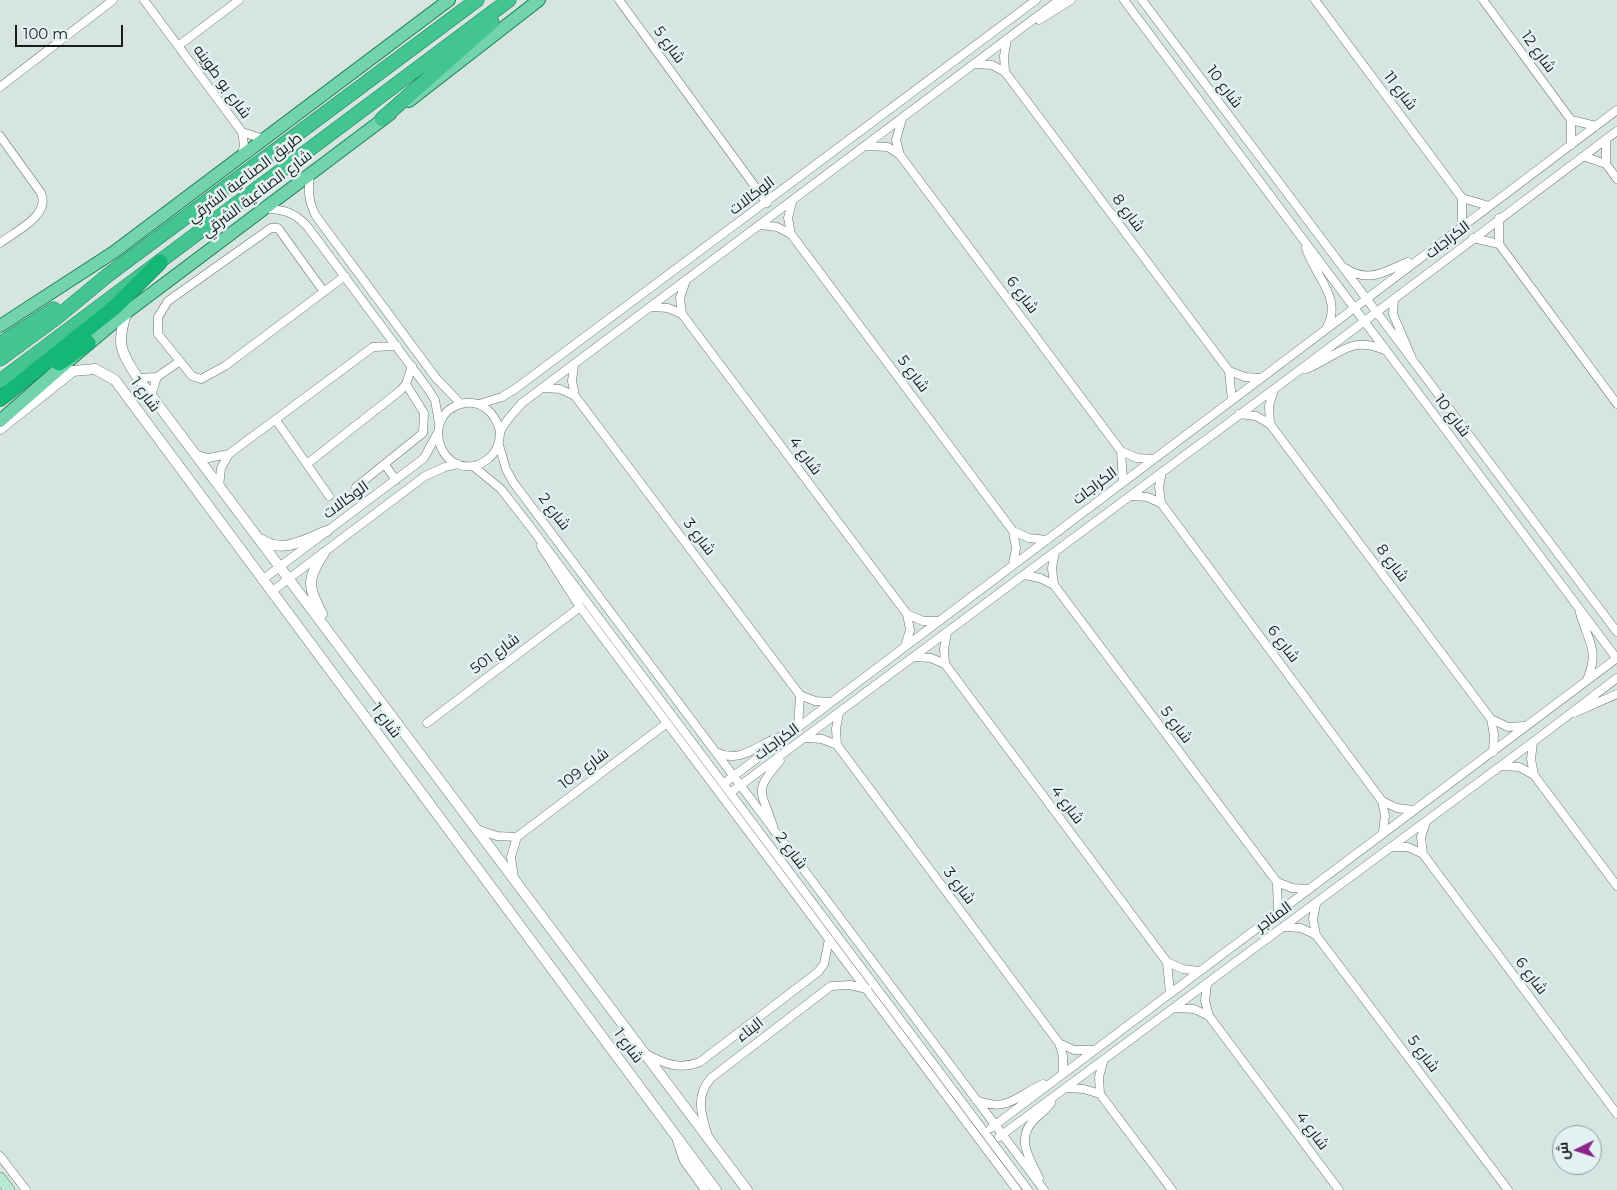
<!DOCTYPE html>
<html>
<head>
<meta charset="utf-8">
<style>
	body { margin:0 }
	#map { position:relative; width:1617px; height:1190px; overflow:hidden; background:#d6e4e2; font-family:Montserrat,Cairo,sans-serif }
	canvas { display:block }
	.north { position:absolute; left:1552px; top:1125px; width:50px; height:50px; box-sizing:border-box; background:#e3f2f0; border:1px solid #919c9b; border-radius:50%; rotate:266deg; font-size:14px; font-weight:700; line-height:20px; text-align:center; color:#171c1c }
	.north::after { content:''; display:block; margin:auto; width:18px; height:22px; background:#8b248a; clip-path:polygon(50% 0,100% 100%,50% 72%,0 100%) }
	.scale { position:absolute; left:15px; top:25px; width:108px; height:22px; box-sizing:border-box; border:2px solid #171c1c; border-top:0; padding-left:6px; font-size:15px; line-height:18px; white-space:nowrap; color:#171c1c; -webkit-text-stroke:4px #e3f2f0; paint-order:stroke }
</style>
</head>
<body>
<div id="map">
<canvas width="1617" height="1190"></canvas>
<div class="north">ش</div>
<div class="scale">100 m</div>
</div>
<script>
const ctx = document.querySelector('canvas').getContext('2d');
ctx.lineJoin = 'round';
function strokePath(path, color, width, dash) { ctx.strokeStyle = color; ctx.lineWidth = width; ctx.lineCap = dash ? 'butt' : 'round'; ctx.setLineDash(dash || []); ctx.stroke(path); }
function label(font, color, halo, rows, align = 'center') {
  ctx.font = font + ' Montserrat,Cairo,sans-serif'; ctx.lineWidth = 5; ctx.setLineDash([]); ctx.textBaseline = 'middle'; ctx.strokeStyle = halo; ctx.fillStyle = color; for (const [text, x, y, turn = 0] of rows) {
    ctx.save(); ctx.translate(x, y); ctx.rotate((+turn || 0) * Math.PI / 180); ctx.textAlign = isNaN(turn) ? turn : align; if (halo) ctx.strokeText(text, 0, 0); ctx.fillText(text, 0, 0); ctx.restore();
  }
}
const minor = new Path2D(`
	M 144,0 L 242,132 L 244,145 L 242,155
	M 619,0 L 767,203
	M 1124,0 L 1617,659
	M 1142,0 L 1617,632
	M 1315,0 L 1462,198 L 1489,206
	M 1483,0 L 1571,120 L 1571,145
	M 1039,20 L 1071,0
	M 178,46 L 239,0
	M 975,64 L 992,65 L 1005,72 L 1229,371 L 1232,400
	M 1005,72 L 1004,56 L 1007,39
	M 0,87 L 113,0
	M 902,119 L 896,140 L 900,155 L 1121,451 L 1123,482
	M 1571,120 L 1596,126
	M 242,132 L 264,139
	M 0,136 L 41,193 C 51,215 16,231 0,243
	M 1606,139 L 1606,164
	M 866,146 L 888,147 L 900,155
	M 1583,156 L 1606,164 L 1617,179
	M 310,174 C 308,190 308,201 316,216 L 436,378 L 461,404
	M 265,209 C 283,209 294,212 307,226 L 428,389 L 435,400 L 439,423
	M 1499,218 L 1499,244 L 1617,404
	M 761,225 L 777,227 L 791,234 L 1013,531 L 1029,538 L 1047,540
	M 1462,227 L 1462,198
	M 791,234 L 788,218 L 792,202
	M 1473,238 L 1499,244
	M 1306,248 C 1314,275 1343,298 1327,327
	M 1345,268 C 1369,284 1385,271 1408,262
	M 685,283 L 680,298 L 682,314 L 907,614 L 910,630 L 905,646
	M 324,292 L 278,228 L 271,228 L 168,301 L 158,317 L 158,334 L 192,376 L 201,379 L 225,366 L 345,276
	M 1394,299 L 1393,314 L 1411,356
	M 653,307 L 668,308 L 682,314
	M 574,365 L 572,381 L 575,396 L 800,695 L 815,701 L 831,702
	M 1306,369 C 1336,358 1350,334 1384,350
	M 1229,371 L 1245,377 L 1261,378
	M 157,377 L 180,361
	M 138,378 L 157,377
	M 544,388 L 560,389 L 575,396
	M 151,396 L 157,377
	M 479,404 L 502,397 L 515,389 L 1036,0
	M 1239,414 L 1256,416 L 1270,424 L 1491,719 L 1508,727 L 1524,726
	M 276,420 L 329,496
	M 1270,424 L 1269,406 L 1274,389
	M 500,432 C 496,413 480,397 458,405 C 424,417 437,471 473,466 C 484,464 494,456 498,445 C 500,440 499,435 501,430 C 506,420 515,411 522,403 L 1059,0
	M 499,445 L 506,469 L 513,482 L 1044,1190
	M 1121,451 L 1137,458 L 1154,459
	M 194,454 L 208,458 L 229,454 L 373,347 L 397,346
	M 307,464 L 401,390 L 406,384 L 412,366
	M 385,465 L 396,480
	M 473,466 L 501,489 L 532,529 L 1028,1190
	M 1162,472 L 1159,487 L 1161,503 L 1382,801 L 1385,816 L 1383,832
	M 219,487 L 221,468 L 229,454
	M 356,487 L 423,433 L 424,413 L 406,384
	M 1131,496 L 1147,497 L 1161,503
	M 1013,531 L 1016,548 L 1013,565
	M 541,546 L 580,607 L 1017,1190
	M 1024,575 L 1040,578 L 1054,585 L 1277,882 L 1278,913
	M 262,580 L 415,465 L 424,458 L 437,434
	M 1054,585 L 1052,568 L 1055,552
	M 271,592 L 425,476 L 445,467 L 458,464
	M 1580,613 C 1588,642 1600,650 1587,680
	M 907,614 L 923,621 L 939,621
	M 914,657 L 931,658 L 945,664 L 1167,962 L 1183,969 L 1199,971
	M 945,664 L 944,649 L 947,633
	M 1574,713 L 1617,694
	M 1491,719 L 1494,735 L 1493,752
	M 427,723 L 580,607
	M 798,727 L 800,695
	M 806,738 L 822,739 L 837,745 L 1059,1043 L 1063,1056 L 1063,1073
	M 1533,742 L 1531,759 L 1534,775
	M 837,745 L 836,729 L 839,713
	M 716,752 C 742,765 758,743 782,736
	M 1501,766 L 1519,767 L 1534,775 L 1617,886
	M 723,784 L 1617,110
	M 730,793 L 1297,372 L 1617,131
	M 1382,801 L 1397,808 L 1413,810
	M 773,826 C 762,791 752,792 780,761
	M 479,830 L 497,836 L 517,837
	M 1393,847 L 1408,847 L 1423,854 L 1617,1114
	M 1423,854 L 1421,837 L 1426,822
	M 514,878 L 511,857 L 517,837 L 667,723
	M 1277,882 L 1292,888 L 1308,889
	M 1316,904 L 1313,919 L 1316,935 L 1508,1190
	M 1285,927 L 1301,928 L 1316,935
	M 1167,962 L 1170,993
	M 1207,984 L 1205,1001 L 1209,1016 L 1339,1190
	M 1175,1008 L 1194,1009 L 1209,1016
	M 1059,1043 L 1074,1050 L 1093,1050
	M 646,1054 C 665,1064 679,1070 700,1062 L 818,972 L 824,964 L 829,939
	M 1103,1062 L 1099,1077 L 1100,1094 L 1172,1190
	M 1067,1088 L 1084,1089 L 1100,1094
	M 976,1100 C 1008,1113 1016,1096 1043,1084
	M 991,1128 L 1617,658
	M 708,1136 C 701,1114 695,1096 711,1078 L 831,986 L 850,985 L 867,989
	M 999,1137 L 1533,742 L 1617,678
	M 677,1141 L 684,1161 L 705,1190
	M 0,1156 L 26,1190
	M 1039,1178 C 1030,1159 1015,1139 1034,1120 C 1040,1114 1046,1110 1051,1103`);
const tertiary = new Path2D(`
	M 127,312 C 116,342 120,352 138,378 L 747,1190
	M 0,429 L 73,371 L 95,369 L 115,380 L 716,1190
	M 262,540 C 283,554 306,539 327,531
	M 322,614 C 307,586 307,579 324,553`);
const secondary = new Path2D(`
	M 0,1178 L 9,1190`);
const primary = new Path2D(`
	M 409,101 L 539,0
	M 0,326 L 114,252 L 449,0
	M 0,421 C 42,384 83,347 127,312 L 390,114`);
const trunk = new Path2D(`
	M 382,119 L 492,22
	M 0,344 L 54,309
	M 0,359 L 56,318 L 108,275 L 477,0
	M 0,381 L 509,0`);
const motorway = new Path2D(`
	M 59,363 L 88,343
	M 0,399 L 115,307 L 160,262`);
const streetNames = [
	["شارع 5",669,45,54],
	["شارع 12",1538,52,54],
	["شارع بو طوينه",222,82,54],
	["شارع 10",1224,87,53],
	["شارع 11",1400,91,53],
	["طريق الصناعية الشرقي",245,178,-37],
	["شارع الصناعية الشرقي",257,194,-37],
	["الوكالات",752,196,-37],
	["شارع 8",1128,213,53],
	["الكراجات",1448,240,-37],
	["شارع 6",1022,295,53],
	["شارع 5",913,374,53],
	["شارع 1",145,395,54],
	["شارع 10",1452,416,53],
	["شارع 4",805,456,53],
	["الكراجات",1095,486,-37],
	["الوكالات",346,500,-36],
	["شارع 2",554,512,53],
	["شارع 3",699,537,53],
	["شارع 8",1392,563,53],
	["شارع 6",1283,644,53],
	["شارع 501",495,654,-37],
	["شارع 1",386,721,53],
	["شارع 5",1176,725,53],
	["الكراجات",777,742,-36],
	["شارع 109",584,769,-37],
	["شارع 4",1067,805,53],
	["شارع 2",791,851,53],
	["شارع 3",959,886,53],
	["المناجر",1274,917,-36],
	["شارع 6",1531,976,53],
	["البناء",750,1030,-38],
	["شارع 1",628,1046,54],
	["شارع 5",1423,1054,53],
	["شارع 4",1312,1131,53]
];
strokePath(minor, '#697674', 9);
strokePath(tertiary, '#697674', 11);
strokePath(secondary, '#697674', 12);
strokePath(primary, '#168055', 14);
strokePath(trunk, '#168055', 15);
strokePath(motorway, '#168055', 16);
strokePath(minor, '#fff', 8);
strokePath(tertiary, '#fff', 10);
strokePath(secondary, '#b9e9d5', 11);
strokePath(primary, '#73d3ac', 12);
strokePath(trunk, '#44c490', 14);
strokePath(motorway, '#16b674', 15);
label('15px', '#171c1c', '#e3f2f0', streetNames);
</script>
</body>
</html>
